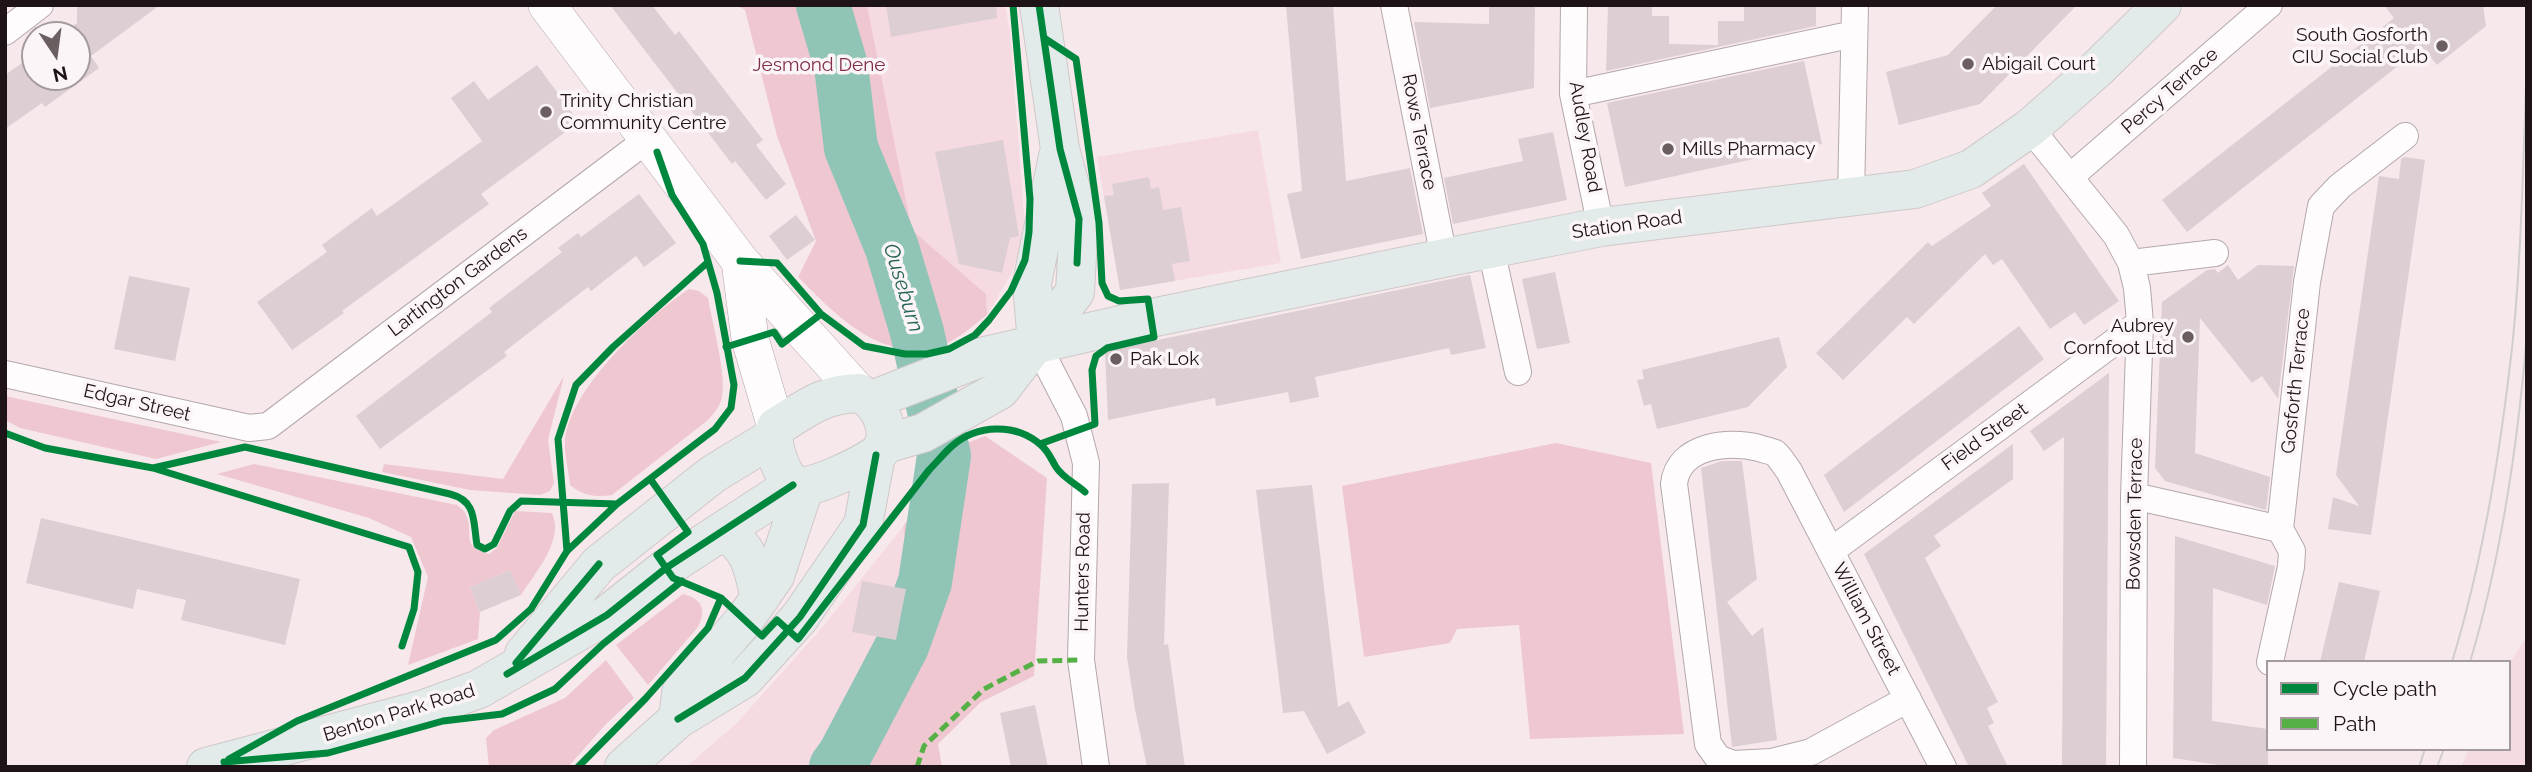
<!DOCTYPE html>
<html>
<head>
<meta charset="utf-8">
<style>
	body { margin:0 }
	#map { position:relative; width:2532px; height:772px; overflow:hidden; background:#f7e8ec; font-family:Raleway,sans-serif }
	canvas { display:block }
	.frame { position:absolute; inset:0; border:7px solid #1e1316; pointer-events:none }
	.legend { position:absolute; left:2266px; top:660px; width:245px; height:91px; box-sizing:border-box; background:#fcf5f7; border:2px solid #a39b9d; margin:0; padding:9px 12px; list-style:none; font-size:21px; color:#1e1316 }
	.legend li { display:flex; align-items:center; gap:14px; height:35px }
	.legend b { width:35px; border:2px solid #a39b9d }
	.north { position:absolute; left:21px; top:21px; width:70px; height:70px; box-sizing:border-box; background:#fcf5f7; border:2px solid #a39b9d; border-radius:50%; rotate:167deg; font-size:19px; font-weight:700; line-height:28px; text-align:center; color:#1e1316 }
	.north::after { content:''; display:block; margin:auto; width:24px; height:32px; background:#6a5e61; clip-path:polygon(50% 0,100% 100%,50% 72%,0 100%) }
</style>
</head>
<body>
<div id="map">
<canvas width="2532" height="772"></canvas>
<div class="frame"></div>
<ul class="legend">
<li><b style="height:9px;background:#00873e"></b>Cycle path</li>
<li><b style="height:9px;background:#55b145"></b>Path</li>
</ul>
<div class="north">N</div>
</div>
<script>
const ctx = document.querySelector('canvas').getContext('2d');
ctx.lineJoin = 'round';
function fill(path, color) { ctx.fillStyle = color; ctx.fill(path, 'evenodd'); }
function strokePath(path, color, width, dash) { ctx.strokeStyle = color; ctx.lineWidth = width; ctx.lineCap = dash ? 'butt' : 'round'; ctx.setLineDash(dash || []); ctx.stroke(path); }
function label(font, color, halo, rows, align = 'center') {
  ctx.font = font + ' Raleway,sans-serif'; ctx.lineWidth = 7; ctx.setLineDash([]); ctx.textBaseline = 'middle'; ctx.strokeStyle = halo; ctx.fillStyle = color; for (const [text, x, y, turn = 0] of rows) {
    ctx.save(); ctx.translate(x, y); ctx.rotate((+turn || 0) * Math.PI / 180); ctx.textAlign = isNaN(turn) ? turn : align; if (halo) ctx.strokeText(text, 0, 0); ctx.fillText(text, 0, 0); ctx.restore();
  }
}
const built = new Path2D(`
	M 867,5 L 1005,5 L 1010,32 L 1026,240 L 1009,278 L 987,315 L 986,294 L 912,230 Z
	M 1258,130 L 1281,263 L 1120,290 L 1097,157 Z
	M 903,527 L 913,587 L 896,640 L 883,670 L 819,767 L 686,767 L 736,724 L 820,630 Z
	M 2527,636 L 2527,767 L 2461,767 L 2469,749 L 2509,749 L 2509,664 Z`);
const green = new Path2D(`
	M 736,5 L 867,5 L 912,230 L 986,294 L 987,315 C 975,324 961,337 947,343 C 885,368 837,316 798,277 L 816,241 L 777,136 L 745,10 Z
	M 689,289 L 699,291 L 708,298 C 712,322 727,375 722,397 C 720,407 714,413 708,420 L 612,495 C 596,498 582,495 570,485 C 569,471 564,455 565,441 C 569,389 647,317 689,289 Z
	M 564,376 L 548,440 L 554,483 L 550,491 L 540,495 L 470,490 L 382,472 L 384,464 L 503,479 Z
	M 5,396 L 221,442 L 156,459 L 20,428 L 5,420 Z
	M 985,436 L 1047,478 L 1034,676 L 981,702 L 938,744 L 942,767 L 819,767 L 883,670 L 913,587 L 903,527 L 923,495 L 962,445 Z
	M 1556,443 L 1651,463 L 1684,734 L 1530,739 L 1519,625 L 1457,629 L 1450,643 L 1364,657 L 1342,486 Z
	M 254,464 L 457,505 C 460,508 464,510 465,513 C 476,533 458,546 489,554 L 497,548 L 515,511 L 552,513 C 565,540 534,574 521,595 L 510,570 L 470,587 L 480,612 L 478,639 L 408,665 L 428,577 L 411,537 L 369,518 L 217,474 Z
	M 683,594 C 702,599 707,609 698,627 L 648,685 L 616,645 Z
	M 606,660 L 634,698 L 606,724 L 568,767 L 489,767 L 486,738 L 494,730 L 565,698 Z`);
const river = new Path2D(`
	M 823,5 L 841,66 L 851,148 L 892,248 L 917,332 L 944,456 L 925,582 L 902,646 L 844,756 L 836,767`);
const building = new Path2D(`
	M 77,5 L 160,5 L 91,56 L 99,68 L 45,107 L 42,103 L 5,129 L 5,75 L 35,54 L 35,77 L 77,77 L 77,35 L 61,35 L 77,23 Z
	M 610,5 L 652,5 L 675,35 L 679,31 L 763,140 L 756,145 L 786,184 L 766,200 L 735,161 L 732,164 Z
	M 886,5 L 996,5 L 997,18 L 891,37 Z
	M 1286,5 L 1333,5 L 1346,181 L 1410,168 L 1423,234 L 1301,259 L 1287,194 L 1302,191 Z
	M 1489,5 L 1535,5 L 1534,88 L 1430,108 L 1414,22 L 1489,24 Z
	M 1608,5 L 1652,5 L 1652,16 L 1669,16 L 1669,44 L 1718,45 L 1718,21 L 1744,21 L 1744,5 L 1816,5 L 1816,26 L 1606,71 Z
	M 1997,5 L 2077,5 L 1980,104 L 1899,125 L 1886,72 L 1948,55 Z
	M 2384,5 L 2483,5 L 2486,26 L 2437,65 L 2422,47 L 2187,232 L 2162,200 L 2394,18 Z
	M 1804,61 L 1822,144 L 1625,187 L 1607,103 Z
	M 537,65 L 579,122 L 481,194 L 489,204 L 342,311 L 344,313 L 292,350 L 257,302 L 327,252 L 322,245 L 372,208 L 377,216 L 482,141 L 451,98 L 474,81 L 488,100 Z
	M 1553,132 L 1567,200 L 1453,224 L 1444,178 L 1523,161 L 1518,139 Z
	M 1003,140 L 1019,236 L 1010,238 L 1002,273 L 959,264 L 935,152 Z
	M 2404,157 L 2425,160 L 2371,535 L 2328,529 L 2333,497 L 2359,506 L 2336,475 L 2379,176 L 2399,179 L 2401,159 Z
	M 2024,164 L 2119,301 L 2084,325 L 2075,312 L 2050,329 L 2002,259 L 1993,265 L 1985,254 L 1914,324 L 1907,317 L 1843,380 L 1816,353 L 1928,242 L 1932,246 L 1991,206 L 1982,193 Z
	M 1149,177 L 1151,189 L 1159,187 L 1163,210 L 1181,207 L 1190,261 L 1172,264 L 1175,281 L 1120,290 L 1104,196 L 1114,195 L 1112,184 Z
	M 639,194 L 676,243 L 644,267 L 636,256 L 591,291 L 588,287 L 504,352 L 507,356 L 380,449 L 356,416 L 492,312 L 489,308 L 562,252 L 558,248 L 578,233 L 581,237 Z
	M 796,215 L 815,240 L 787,260 L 769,236 Z
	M 2228,265 L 2238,280 L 2258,265 L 2294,266 L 2278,399 L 2262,376 L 2252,383 L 2200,318 L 2195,453 L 2270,477 L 2266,510 L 2165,481 L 2155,468 L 2162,302 L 2207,270 L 2215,269 L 2218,273 Z
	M 1555,272 L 1570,343 L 1537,349 L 1522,279 Z
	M 1470,275 L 1486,348 L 1451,355 L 1449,348 L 1315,377 L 1319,397 L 1290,403 L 1288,392 L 1216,406 L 1215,398 L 1108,420 L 1105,351 Z
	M 129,276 L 190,288 L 175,361 L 114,349 Z
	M 2019,326 L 2044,359 L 1844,512 L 1824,475 Z
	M 1779,337 L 1787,367 L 1748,407 L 1657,429 L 1651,404 L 1644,406 L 1637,380 L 1644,379 L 1642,370 Z
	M 2109,373 L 2106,767 L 2062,767 L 2064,437 L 2044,451 L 2030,431 Z
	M 2013,444 L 2013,479 L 1934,536 L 1941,546 L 1925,558 L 1998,702 L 1987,708 L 1994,723 L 1988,726 L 2008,767 L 1969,767 L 1864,554 Z
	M 1722,461 L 1742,461 L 1757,579 L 1727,602 L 1752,636 L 1763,627 L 1777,740 L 1732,747 L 1701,468 Z
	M 1169,483 L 1164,645 L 1168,644 L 1185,767 L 1147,767 L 1135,709 L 1127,657 L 1132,484 Z
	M 1312,485 L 1338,707 L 1349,701 L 1366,733 L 1327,754 L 1304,711 L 1283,713 L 1256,490 Z
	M 41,518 L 300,579 L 285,645 L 181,620 L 186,600 L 137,589 L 133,609 L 26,583 Z
	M 2175,536 L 2275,566 L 2267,605 L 2213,588 L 2212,721 L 2268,729 L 2268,767 L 2232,767 L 2173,758 Z
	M 510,570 L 521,595 L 480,612 L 470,587 Z
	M 862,581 L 906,589 L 896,640 L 852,632 Z
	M 2339,582 L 2380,591 L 2364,662 L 2320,662 Z
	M 1035,705 L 1048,767 L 1011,767 L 1000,713 Z`);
const street = new Path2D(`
	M 1394,5 L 1444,258
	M 1574,5 L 1573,94 L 1601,227
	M 5,32 L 40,5
	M 1573,94 L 1854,34
	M 2030,128 L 2116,235 L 2131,263 L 2137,288 L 2140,323 L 2134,496 L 2133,767
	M 2070,177 L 2269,5
	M 1851,196 L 1855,5
	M 1491,249 L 1518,372
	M 2131,263 L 2215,253
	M 1037,344 L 1074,416 L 1086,463 L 1081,660 L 1096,767
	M 5,374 L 249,428 L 268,426 L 648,139
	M 2134,496 L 2280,529
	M 1831,551 L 2140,323
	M 2270,662 L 2291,567 L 2292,551 L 2280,529 L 2307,282 L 2321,206 L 2340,186 L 2405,136
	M 1908,699 L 1811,752 L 1771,762 L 1733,764 L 1718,758 L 1708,744 L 1674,484 C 1678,445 1729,440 1759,448 C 1764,450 1771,451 1775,453 C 1780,457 1785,466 1789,471 L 1943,767`);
const secondary = new Path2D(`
	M 547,5 L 740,261 L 859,393
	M 740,261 L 750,339 L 776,427`);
const primary = new Path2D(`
	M 1037,344 L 1032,283 L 1058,156
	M 859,393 C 863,395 869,398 872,402 C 885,416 893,442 876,455 C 863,464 809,492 796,485 C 787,481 781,468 778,459 C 774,447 772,439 776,427 C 806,409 822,394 859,393 Z
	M 872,400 L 985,356 L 1151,318 L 1444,258 L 1601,227 L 1915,189 L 1971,169 L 2030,128 L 2098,68 L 2162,5
	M 885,444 L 923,433 L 1000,390 L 1075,292 L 1079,219 L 1060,149 L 1039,5
	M 724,530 C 752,552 752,565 760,598
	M 524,654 L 599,564 L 713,474 L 772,438
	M 678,719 L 681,693 L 745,619 L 775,576 L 804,488
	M 206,767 L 424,709 L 479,689 L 607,615 L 666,568 L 793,485
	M 624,767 L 678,719 L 745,678 L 800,617 L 863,525 L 876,455`);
const tram = new Path2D(`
	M 2452,662 C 2484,557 2501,447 2513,339 C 2522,247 2523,155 2527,63
	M 2470,662 C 2502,555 2518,443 2527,333
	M 2419,767 L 2425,749
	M 2437,767 L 2444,749`);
const quiet = new Path2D(`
	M 917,767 L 924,746 L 984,689 L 1038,661 L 1081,660`);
const cycleway = new Path2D(`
	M 1039,5 L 1060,149 L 1079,219 L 1077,263
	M 740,261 L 777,263 L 821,314 L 864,346 L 905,354 L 927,354 L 949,349 L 975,335 L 989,320 L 1011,291 L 1025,260 L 1029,232 L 1030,199 L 1013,5
	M 726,347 L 774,332 L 782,344 L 821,314
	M 5,433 L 45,448 L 153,468 L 409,547 L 418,572 L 414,609 L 402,646
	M 1040,444 L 1095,424 L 1092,370 L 1096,356 L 1107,348 L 1154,337 L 1148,299 L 1119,301 L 1108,296 L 1102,283 L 1099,223 L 1076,59 L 1044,38
	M 153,468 L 245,447 L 450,494 C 477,501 473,521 477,545 L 485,549 L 494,544 L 510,511 L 521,501 L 617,504 L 715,429 L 731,408 L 734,385 L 717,293 L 703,244 L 672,195 L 657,152
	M 651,480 L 688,532 L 657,555 L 673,578 L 721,598 L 762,636 L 777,620 L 798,639 L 929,470 C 937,462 944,453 952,446 C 977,424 1016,423 1041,445 C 1049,452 1051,459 1056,467 C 1062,477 1076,484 1085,492
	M 567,551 L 558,439 L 576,385 L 613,347 L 708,262
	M 516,663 L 599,564
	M 507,674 L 607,615 L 666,568 L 793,485
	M 678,719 L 745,678 L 800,617 L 863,525 L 876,455
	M 229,759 L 297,721 L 496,640 L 531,609 L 567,551 L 617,504
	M 224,762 L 328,753 L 443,721 L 502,714 L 555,689 L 603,644 L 682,581
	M 578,767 L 646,698 L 708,628 L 721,598`);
const markers = [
	[2442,46,7,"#6a5e61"],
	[1968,64,7,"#6a5e61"],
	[546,112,7,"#6a5e61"],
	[1668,149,7,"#6a5e61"],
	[2188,337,7,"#6a5e61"],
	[1116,359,7,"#6a5e61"]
];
const poiNames = [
	["South Gosforth",2428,35,"right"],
	["CIU Social Club",2428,57,"right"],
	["Abigail Court",1982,64],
	["Trinity Christian",560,101],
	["Community Centre",560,123],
	["Mills Pharmacy",1682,149],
	["Aubrey",2174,326,"right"],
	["Cornfoot Ltd",2174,348,"right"],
	["Pak Lok",1130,359]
];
const parkNames = [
	["Jesmond Dene",819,65]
];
const streetNames = [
	["Percy Terrace",2170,91,-41],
	["Rows Terrace",1419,132,79],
	["Audley Road",1585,137,80],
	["Station Road",1627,225,-8],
	["Lartington Gardens",458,282,-37],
	["Gosforth Terrace",2296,381,-84],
	["Edgar Street",137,403,13],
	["Field Street",1985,437,-36],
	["Bowsden Terrace",2135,514,-89],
	["Hunters Road",1083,572,-89],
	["William Street",1866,619,62],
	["Benton Park Road",399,713,-17]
];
const waterNames = [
	["Ouseburn",903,288,73]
];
fill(built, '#f5dbe1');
fill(green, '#efc7d1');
strokePath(river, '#8fc4b7', 54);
fill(building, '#dcced2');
strokePath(street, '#b4a8ab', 28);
strokePath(secondary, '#b4a8ab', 38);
strokePath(primary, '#cfc8c9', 40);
strokePath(street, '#fefcfc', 26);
strokePath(secondary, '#fefcfc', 37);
strokePath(primary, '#e2ebe9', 38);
strokePath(tram, '#d1cccd', 2);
strokePath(quiet, '#55b145', 5, [10, 5]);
strokePath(cycleway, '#00873e', 7);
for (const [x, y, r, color] of markers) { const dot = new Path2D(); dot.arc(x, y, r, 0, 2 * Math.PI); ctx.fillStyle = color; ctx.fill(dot); strokePath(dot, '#fcf5f7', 2.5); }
label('19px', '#1e1316', '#fcf5f7', poiNames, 'left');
label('19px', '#802f4b', '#fcf5f7', parkNames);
label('19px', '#1e1316', '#fcf5f7', streetNames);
label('italic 21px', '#216254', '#fcf5f7', waterNames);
</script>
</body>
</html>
